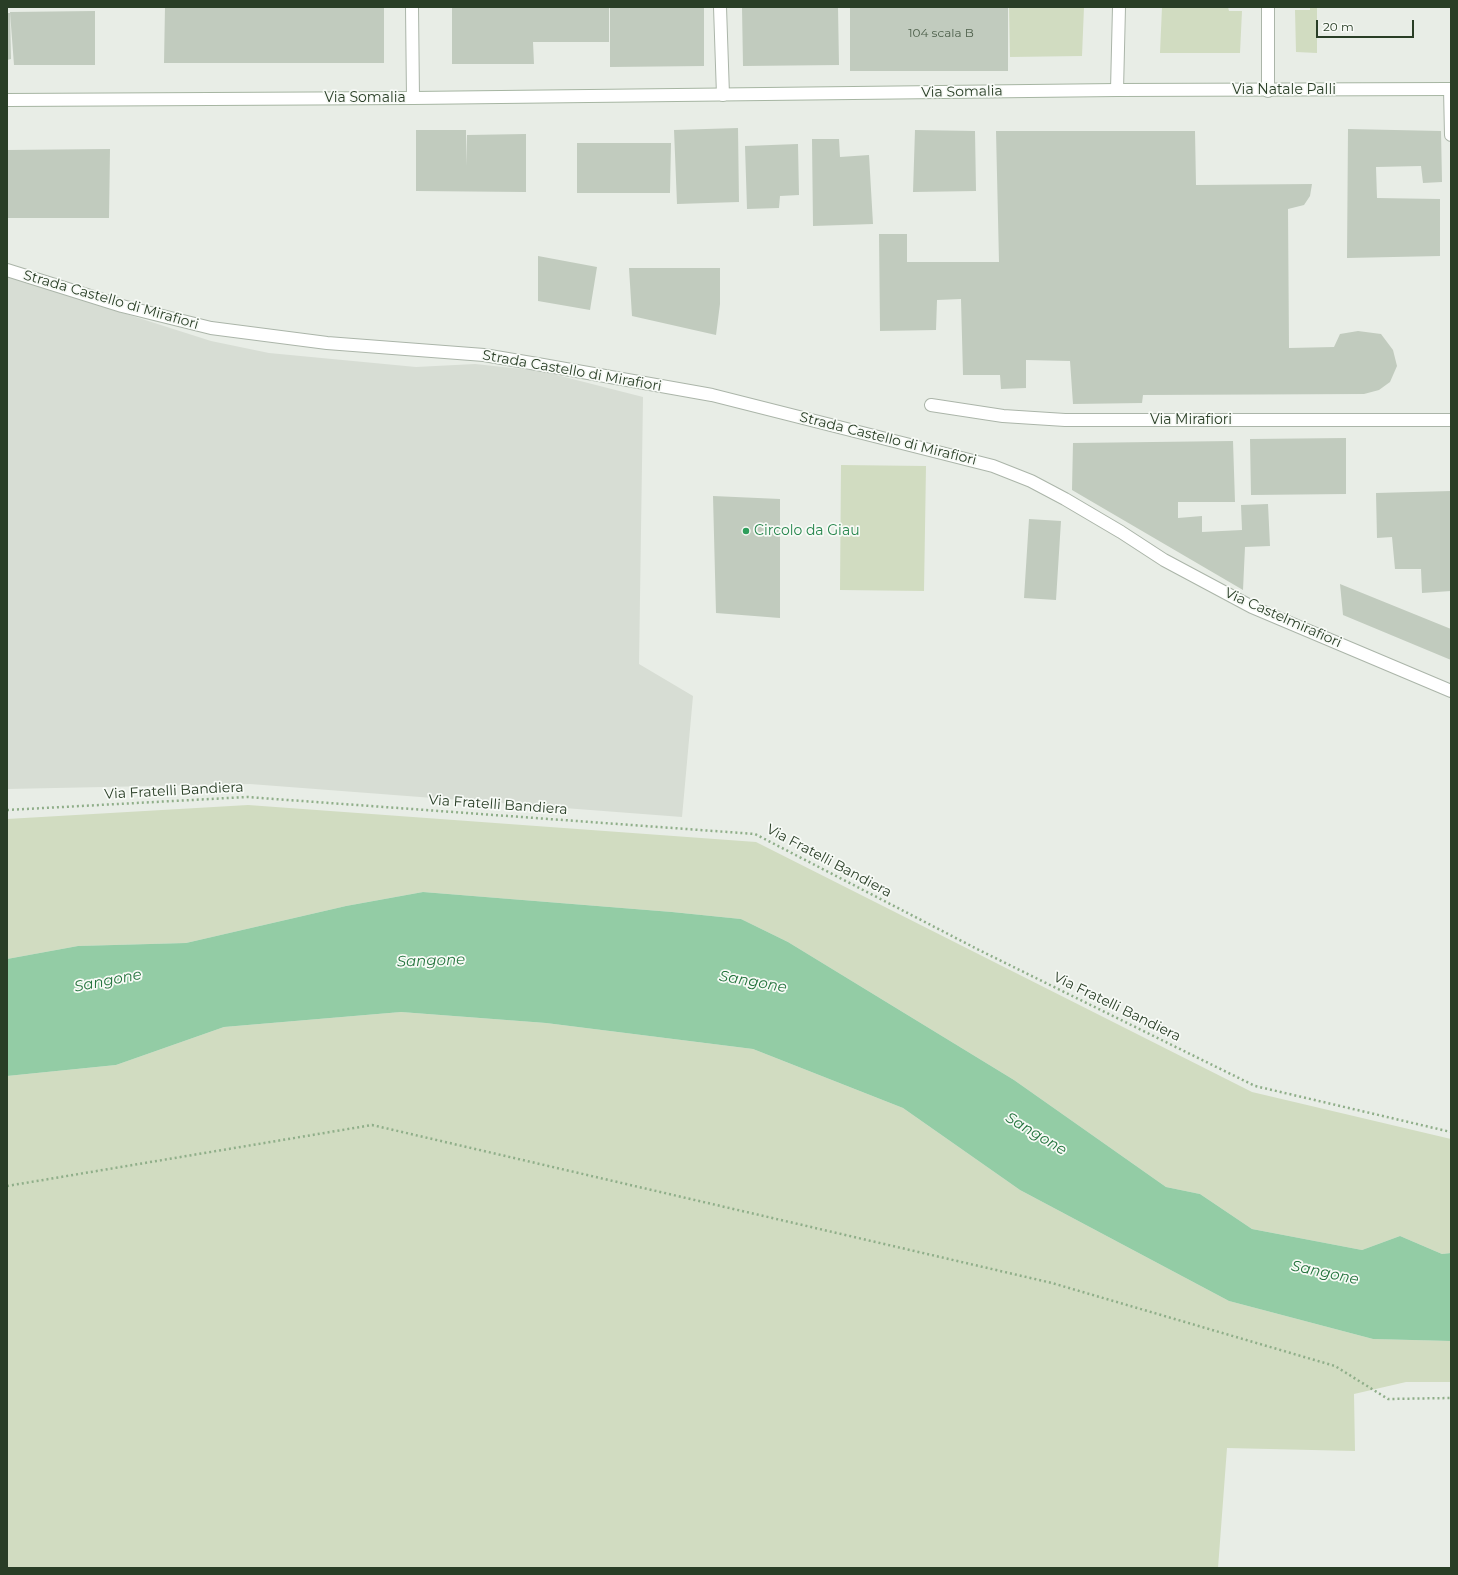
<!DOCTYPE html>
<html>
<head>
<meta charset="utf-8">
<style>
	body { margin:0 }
	#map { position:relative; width:1458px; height:1575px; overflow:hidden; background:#e8ede6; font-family:Montserrat,sans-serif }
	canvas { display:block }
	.frame { position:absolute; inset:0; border:8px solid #293e26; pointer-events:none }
	.scale { position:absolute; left:1316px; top:20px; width:98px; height:18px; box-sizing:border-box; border:2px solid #293e26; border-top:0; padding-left:5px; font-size:12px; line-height:14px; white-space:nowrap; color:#293e26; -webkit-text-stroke:3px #f7faf6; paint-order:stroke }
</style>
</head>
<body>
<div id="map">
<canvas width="1458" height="1575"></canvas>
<div class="frame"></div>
<div class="scale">20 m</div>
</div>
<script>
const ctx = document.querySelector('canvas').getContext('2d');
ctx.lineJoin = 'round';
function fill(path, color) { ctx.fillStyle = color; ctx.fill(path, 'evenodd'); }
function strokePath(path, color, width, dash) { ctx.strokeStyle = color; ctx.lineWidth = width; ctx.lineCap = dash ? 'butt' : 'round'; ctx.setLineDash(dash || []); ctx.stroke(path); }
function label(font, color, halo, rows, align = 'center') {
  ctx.font = font + ' Montserrat,sans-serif'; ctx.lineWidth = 3.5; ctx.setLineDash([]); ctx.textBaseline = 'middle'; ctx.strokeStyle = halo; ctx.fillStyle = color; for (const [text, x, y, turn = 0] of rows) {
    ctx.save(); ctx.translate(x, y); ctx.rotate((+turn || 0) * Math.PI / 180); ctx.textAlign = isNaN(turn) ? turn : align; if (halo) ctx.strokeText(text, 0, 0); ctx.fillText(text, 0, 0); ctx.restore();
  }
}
const built = new Path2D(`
	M 7,276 L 211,341 L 269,353 L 416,367 L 475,364 L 541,371 L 643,397 L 639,664 L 693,696 L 682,817 L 250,784 L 7,789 Z`);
const green = new Path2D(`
	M 1009,7 L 1084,7 L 1082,56 L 1010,57 Z
	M 1162,7 L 1228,7 L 1229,11 L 1242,11 L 1240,53 L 1160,53 Z
	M 1310,7 L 1317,7 L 1317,53 L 1296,52 L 1295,10 L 1310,10 Z
	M 841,465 L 926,466 L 924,591 L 840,590 Z
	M 248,805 L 756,842 L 1252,1092 L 1451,1139 L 1451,1253 L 1442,1254 L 1400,1236 L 1362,1250 L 1252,1229 L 1200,1194 L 1166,1187 L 1014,1080 L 788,942 L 741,919 L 672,912 L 423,892 L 346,906 L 186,943 L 78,946 L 7,959 L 7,819 Z
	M 401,1012 L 546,1023 L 753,1049 L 903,1108 L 1020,1190 L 1229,1301 L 1373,1339 L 1451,1341 L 1451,1382 L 1406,1382 L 1354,1394 L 1355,1451 L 1227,1448 L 1218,1568 L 7,1568 L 7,1076 L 116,1065 L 224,1027 Z`);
const water = new Path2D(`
	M 423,892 L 672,912 L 741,919 L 788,942 L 1014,1080 L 1166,1187 L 1200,1194 L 1252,1229 L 1362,1250 L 1400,1236 L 1442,1254 L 1451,1253 L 1451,1341 L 1373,1339 L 1229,1301 L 1020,1190 L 903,1108 L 753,1049 L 546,1023 L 401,1012 L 224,1027 L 116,1065 L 7,1076 L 7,959 L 78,946 L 186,943 L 346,906 Z`);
const building = new Path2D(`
	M 165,7 L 384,7 L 384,63 L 164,63 Z
	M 452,7 L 609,7 L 609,42 L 533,42 L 534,64 L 452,64 Z
	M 610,7 L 704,7 L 704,66 L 610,67 Z
	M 742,7 L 838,7 L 839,65 L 743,66 Z
	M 850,7 L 1008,7 L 1008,71 L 850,71 Z
	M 95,11 L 95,65 L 14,65 L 10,12 Z
	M 7,13 L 10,13 L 11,59 L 7,60 Z
	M 738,128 L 739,202 L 677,204 L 674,130 Z
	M 1348,129 L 1441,131 L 1442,182 L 1423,183 L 1421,166 L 1376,167 L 1377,198 L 1440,199 L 1440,256 L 1347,258 Z
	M 416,130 L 466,130 L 466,166 L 467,135 L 526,134 L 526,192 L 416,191 Z
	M 915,130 L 975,131 L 976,191 L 913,192 Z
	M 996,131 L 1195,131 L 1196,185 L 1312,184 L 1310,196 L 1304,205 L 1288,209 L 1289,348 L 1334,347 L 1340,334 L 1358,331 L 1381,334 L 1393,350 L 1397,366 L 1390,382 L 1379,390 L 1364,394 L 1143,395 L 1142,403 L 1073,404 L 1070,361 L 1026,360 L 1026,388 L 1001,389 L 1000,375 L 963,375 L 961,299 L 937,300 L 936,330 L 880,331 L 879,234 L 907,234 L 907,262 L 999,262 Z
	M 812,139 L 839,139 L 840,157 L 869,155 L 873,224 L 813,226 Z
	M 577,143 L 671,143 L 670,193 L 577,193 Z
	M 798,144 L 799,195 L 780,196 L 779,208 L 747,209 L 745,146 Z
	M 110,149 L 109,218 L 7,218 L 7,150 Z
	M 538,256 L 597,267 L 590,310 L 538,301 Z
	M 629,268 L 720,268 L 720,304 L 716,335 L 632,316 Z
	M 1346,438 L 1346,494 L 1251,495 L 1250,439 Z
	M 1233,441 L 1235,502 L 1178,502 L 1178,518 L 1202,516 L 1202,532 L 1242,530 L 1241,505 L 1268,504 L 1270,546 L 1245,547 L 1243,590 L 1072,490 L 1073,443 Z
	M 1451,491 L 1451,591 L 1422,593 L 1421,569 L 1395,569 L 1392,537 L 1377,538 L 1376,493 Z
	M 713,496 L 780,499 L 780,618 L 716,613 Z
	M 1029,519 L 1061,521 L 1056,600 L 1024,598 Z
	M 1340,584 L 1451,629 L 1451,660 L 1343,615 Z`);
const path = new Path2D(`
	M 7,810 L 247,797 L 755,834 L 979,950 L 1255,1086 L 1451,1132
	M 7,1186 L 372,1125 L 1052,1283 L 1335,1366 L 1388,1399 L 1451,1398`);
const lane = new Path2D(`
	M 1268,7 L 1268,91`);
const street = new Path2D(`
	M 412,7 L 413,98
	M 720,7 L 723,95
	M 1450,89 L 1451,135
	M 1117,90 L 1119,7
	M 7,270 L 122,306 L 211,328 L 327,343 L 484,355 L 543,365 L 712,395 L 993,466 L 1031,481 L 1065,499 L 1121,532 L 1164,560 L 1252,607 L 1451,691
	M 931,405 L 1003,416 L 1065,420 L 1451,420`);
const secondary = new Path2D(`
	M 7,100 L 413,98 L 1117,90 L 1451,89`);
const markers = [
	[746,531,4,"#2e9e5b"]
];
const numberNames = [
	["104 scala B",941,33]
];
const streetNames = [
	["Via Natale Palli",1284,90],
	["Via Somalia",962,92,-1],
	["Via Somalia",365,98],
	["Strada Castello di Mirafiori",111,300,16],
	["Strada Castello di Mirafiori",572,371,10],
	["Via Mirafiori",1191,420],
	["Strada Castello di Mirafiori",888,439,14],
	["Via Castelmirafiori",1283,618,24],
	["Via Fratelli Bandiera",174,791,-3],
	["Via Fratelli Bandiera",498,805,4],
	["Via Fratelli Bandiera",829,861,28],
	["Via Fratelli Bandiera",1117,1007,26]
];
const leisureNames = [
	["Circolo da Giau",754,531]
];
const waterNames = [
	["Sangone",431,961,-2],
	["Sangone",108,981,-11],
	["Sangone",753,982,10],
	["Sangone",1036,1134,31],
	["Sangone",1325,1273,12]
];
fill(built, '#d7ddd4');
fill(green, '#d1dcc1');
fill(water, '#93cca5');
fill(building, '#c1cbbe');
strokePath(lane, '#abb5a9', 14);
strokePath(street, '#abb5a9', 14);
strokePath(secondary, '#a6b5a2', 14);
strokePath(path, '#8fae89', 2.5, [2, 3]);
strokePath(lane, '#fff', 12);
strokePath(street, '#fff', 12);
strokePath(secondary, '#fff', 12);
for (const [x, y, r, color] of markers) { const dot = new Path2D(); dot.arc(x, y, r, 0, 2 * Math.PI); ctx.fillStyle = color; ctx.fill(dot); strokePath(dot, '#f7faf6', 1.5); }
label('12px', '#4f614c', null, numberNames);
label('14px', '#293e26', '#f7faf6', streetNames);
label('14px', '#27864d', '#f7faf6', leisureNames, 'left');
label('italic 15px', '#25743e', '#f7faf6', waterNames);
</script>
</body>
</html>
